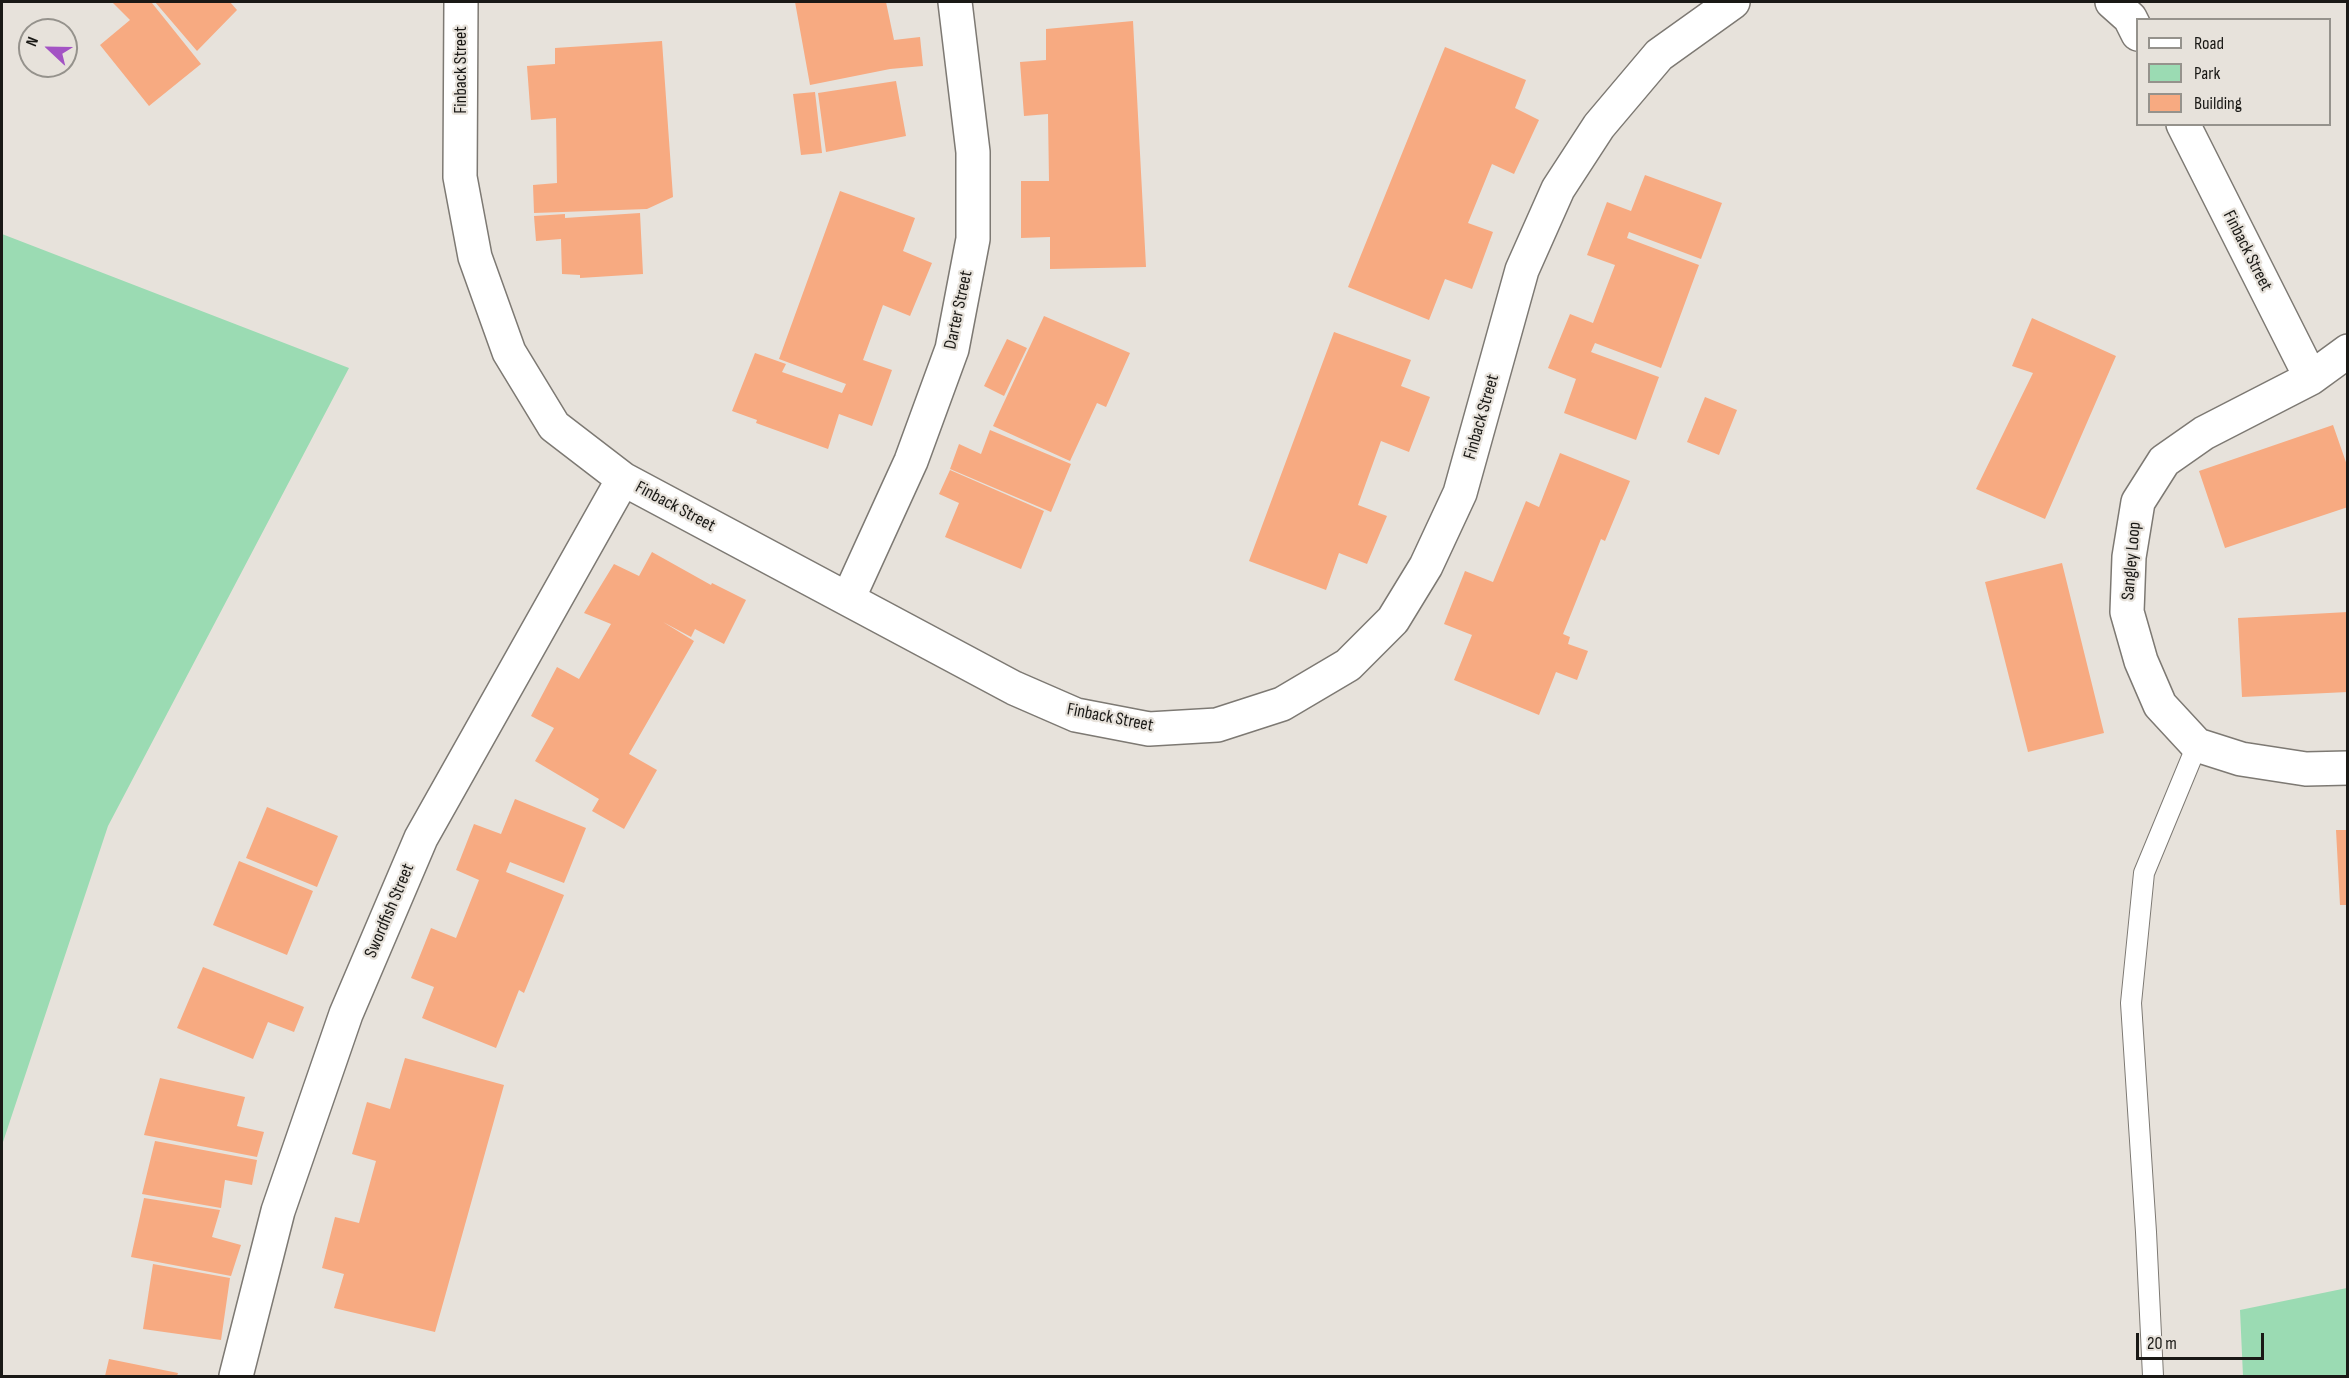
<!DOCTYPE html>
<html>
<head>
<meta charset="utf-8">
<style>
	body { margin:0 }
	#map { position:relative; width:2349px; height:1378px; overflow:hidden; background:#e7e2db; font-family:"Sofia Sans Condensed",sans-serif }
	canvas { display:block }
	.frame { position:absolute; inset:0; border:3px solid #1a1916; pointer-events:none }
	.legend { position:absolute; left:2136px; top:18px; width:195px; height:108px; box-sizing:border-box; background:#e7e2db; border:2px solid #95928c; margin:0; padding:8px 10px; list-style:none; font-size:18px; color:#1a1916 }
	.legend li { display:flex; align-items:center; gap:12px; height:30px }
	.legend b { width:30px; border:2px solid #95928c }
	.north { position:absolute; left:18px; top:18px; width:60px; height:60px; box-sizing:border-box; background:#e7e2db; border:2px solid #95928c; border-radius:50%; rotate:292deg; font-size:16px; font-weight:700; line-height:24px; text-align:center; color:#1a1916 }
	.north::after { content:''; display:block; margin:auto; width:21px; height:27px; background:#a353c4; clip-path:polygon(50% 0,100% 100%,50% 72%,0 100%) }
	.scale { position:absolute; left:2136px; top:1333px; width:128px; height:27px; box-sizing:border-box; border:3px solid #1a1916; border-top:0; padding-left:8px; font-size:18px; line-height:21px; white-space:nowrap; color:#1a1916; -webkit-text-stroke:4px #e7e2db; paint-order:stroke }
</style>
</head>
<body>
<div id="map">
<canvas width="2349" height="1378"></canvas>
<div class="frame"></div>
<ul class="legend">
<li><b style="height:8px;background:#fff"></b>Road</li>
<li><b style="height:16px;background:#9bdbb3"></b>Park</li>
<li><b style="height:16px;background:#f7aa81"></b>Building</li>
</ul>
<div class="north">N</div>
<div class="scale">20 m</div>
</div>
<script>
const ctx = document.querySelector('canvas').getContext('2d');
ctx.lineJoin = 'round';
function fill(path, color) { ctx.fillStyle = color; ctx.fill(path, 'evenodd'); }
function strokePath(path, color, width, dash) { ctx.strokeStyle = color; ctx.lineWidth = width; ctx.lineCap = dash ? 'butt' : 'round'; ctx.setLineDash(dash || []); ctx.stroke(path); }
function label(font, color, halo, rows, align = 'center') {
  ctx.font = font + ' "Sofia Sans Condensed",sans-serif'; ctx.lineWidth = 4.5; ctx.setLineDash([]); ctx.textBaseline = 'middle'; ctx.strokeStyle = halo; ctx.fillStyle = color; for (const [text, x, y, turn = 0] of rows) {
    ctx.save(); ctx.translate(x, y); ctx.rotate((+turn || 0) * Math.PI / 180); ctx.textAlign = isNaN(turn) ? turn : align; if (halo) ctx.strokeText(text, 0, 0); ctx.fillText(text, 0, 0); ctx.restore();
  }
}
const green = new Path2D(`
	M 2,234 L 349,368 L 108,826 L 2,1145 Z
	M 2347,1288 L 2347,1376 L 2243,1376 L 2240,1310 Z`);
const building = new Path2D(`
	M 112,2 L 149,2 L 152,3 L 201,64 L 149,106 L 100,45 L 130,20 Z
	M 155,2 L 230,2 L 237,10 L 197,51 Z
	M 795,2 L 886,2 L 894,40 L 920,37 L 923,66 L 890,69 L 810,85 Z
	M 1133,21 L 1146,267 L 1050,269 L 1050,237 L 1021,238 L 1021,181 L 1049,181 L 1048,114 L 1024,116 L 1020,62 L 1046,60 L 1046,29 Z
	M 662,41 L 673,197 L 647,209 L 534,213 L 533,185 L 557,183 L 556,118 L 531,120 L 527,66 L 555,64 L 555,48 Z
	M 1445,47 L 1526,80 L 1515,108 L 1539,120 L 1514,174 L 1492,164 L 1468,223 L 1493,232 L 1472,289 L 1445,279 L 1429,320 L 1348,287 Z
	M 896,81 L 906,136 L 826,152 L 818,93 Z
	M 815,92 L 822,153 L 801,155 L 793,94 Z
	M 1645,175 L 1722,203 L 1701,259 L 1629,232 L 1627,238 L 1699,265 L 1661,368 L 1595,343 L 1591,352 L 1659,377 L 1636,440 L 1564,413 L 1576,379 L 1548,368 L 1570,314 L 1593,323 L 1615,265 L 1587,255 L 1607,202 L 1631,211 Z
	M 840,191 L 915,218 L 903,251 L 932,263 L 910,316 L 883,305 L 863,360 L 892,370 L 872,426 L 839,414 L 828,449 L 756,423 L 757,420 L 732,411 L 755,353 L 786,364 L 782,372 L 842,393 L 846,384 L 779,359 Z
	M 640,213 L 643,274 L 580,278 L 580,275 L 562,274 L 561,239 L 536,241 L 534,216 L 565,214 L 565,218 Z
	M 1044,316 L 1130,353 L 1106,407 L 1097,403 L 1070,461 L 993,426 Z
	M 2032,318 L 2116,356 L 2045,519 L 1976,489 L 2033,373 L 2012,366 Z
	M 1334,332 L 1411,360 L 1401,386 L 1430,397 L 1409,452 L 1381,441 L 1358,505 L 1387,516 L 1367,564 L 1339,553 L 1326,590 L 1249,561 Z
	M 1007,339 L 1027,348 L 1004,396 L 984,386 Z
	M 1705,397 L 1737,410 L 1719,455 L 1687,442 Z
	M 2333,425 L 2348,468 L 2348,507 L 2225,548 L 2199,471 Z
	M 990,430 L 1071,464 L 1051,512 L 950,469 L 959,444 L 981,454 Z
	M 1560,453 L 1630,481 L 1605,541 L 1601,539 L 1563,634 L 1570,637 L 1568,644 L 1588,651 L 1577,680 L 1556,672 L 1539,715 L 1454,680 L 1472,635 L 1444,624 L 1465,571 L 1493,582 L 1526,501 L 1539,507 Z
	M 950,470 L 1044,511 L 1021,569 L 945,537 L 959,503 L 939,494 Z
	M 652,552 L 711,585 L 712,583 L 746,600 L 724,644 L 695,629 L 691,637 L 663,622 L 694,641 L 629,754 L 657,770 L 624,829 L 592,811 L 599,799 L 535,761 L 554,728 L 531,716 L 557,667 L 579,679 L 611,624 L 584,613 L 614,564 L 639,576 Z
	M 2062,563 L 2104,733 L 2028,752 L 1985,582 Z
	M 2348,612 L 2348,692 L 2242,697 L 2238,618 Z
	M 515,799 L 586,828 L 564,883 L 510,862 L 506,872 L 564,895 L 524,993 L 519,990 L 496,1048 L 422,1018 L 434,987 L 411,978 L 431,928 L 456,938 L 479,880 L 456,870 L 474,824 L 501,834 Z
	M 267,807 L 338,836 L 317,887 L 246,858 Z
	M 2336,830 L 2348,830 L 2348,905 L 2340,905 Z
	M 239,861 L 313,891 L 287,955 L 213,925 Z
	M 203,967 L 304,1007 L 294,1032 L 268,1022 L 253,1059 L 177,1028 Z
	M 405,1058 L 504,1085 L 435,1332 L 334,1308 L 344,1274 L 322,1268 L 335,1217 L 359,1223 L 376,1161 L 352,1154 L 367,1102 L 390,1109 Z
	M 160,1078 L 245,1097 L 237,1126 L 264,1132 L 257,1157 L 144,1135 Z
	M 155,1141 L 257,1160 L 252,1185 L 225,1180 L 221,1208 L 142,1194 Z
	M 144,1198 L 220,1210 L 212,1237 L 241,1245 L 231,1276 L 131,1257 Z
	M 153,1264 L 230,1278 L 221,1340 L 143,1329 Z
	M 109,1359 L 178,1373 L 177,1376 L 105,1376 Z`);
const lane = new Path2D(`
	M 2153,1376 L 2146,1232 L 2131,1003 L 2144,873 L 2197,745`);
const street = new Path2D(`
	M 461,2 L 460,177 L 475,257 L 509,352 L 554,426 L 623,479 L 1014,688 L 1076,715 L 1149,729 L 1217,725 L 1282,704 L 1348,665 L 1393,620 L 1426,566 L 1460,493 L 1522,270 L 1558,189 L 1599,126 L 1659,55 L 1733,2
	M 2112,2 L 2130,18 L 2138,34
	M 2183,124 L 2311,378
	M 2348,351 L 2311,378 L 2204,433 L 2164,461 L 2138,502 L 2129,557 L 2127,612 L 2141,661 L 2160,705 L 2197,745 L 2241,759 L 2306,769 L 2348,768
	M 848,599 L 911,461 L 952,349 L 973,239 L 973,152 L 955,2
	M 236,1376 L 278,1211 L 346,1014 L 421,838 L 623,479`);
const streetNames = [
	["Finback Street",461,70,-90],
	["Finback Street",2247,251,63],
	["Darter Street",959,310,-78],
	["Finback Street",1482,417,-74],
	["Finback Street",675,507,28],
	["Sangley Loop",2132,561,-85],
	["Finback Street",1110,718,11],
	["Swordfish Street",390,911,-67]
];
fill(green, '#9bdbb3');
fill(building, '#f7aa81');
strokePath(lane, '#7d7973', 22);
strokePath(street, '#7d7973', 36);
strokePath(lane, '#fff', 20);
strokePath(street, '#fff', 33);
label('18px', '#1a1916', '#e7e2db', streetNames);
</script>
</body>
</html>
